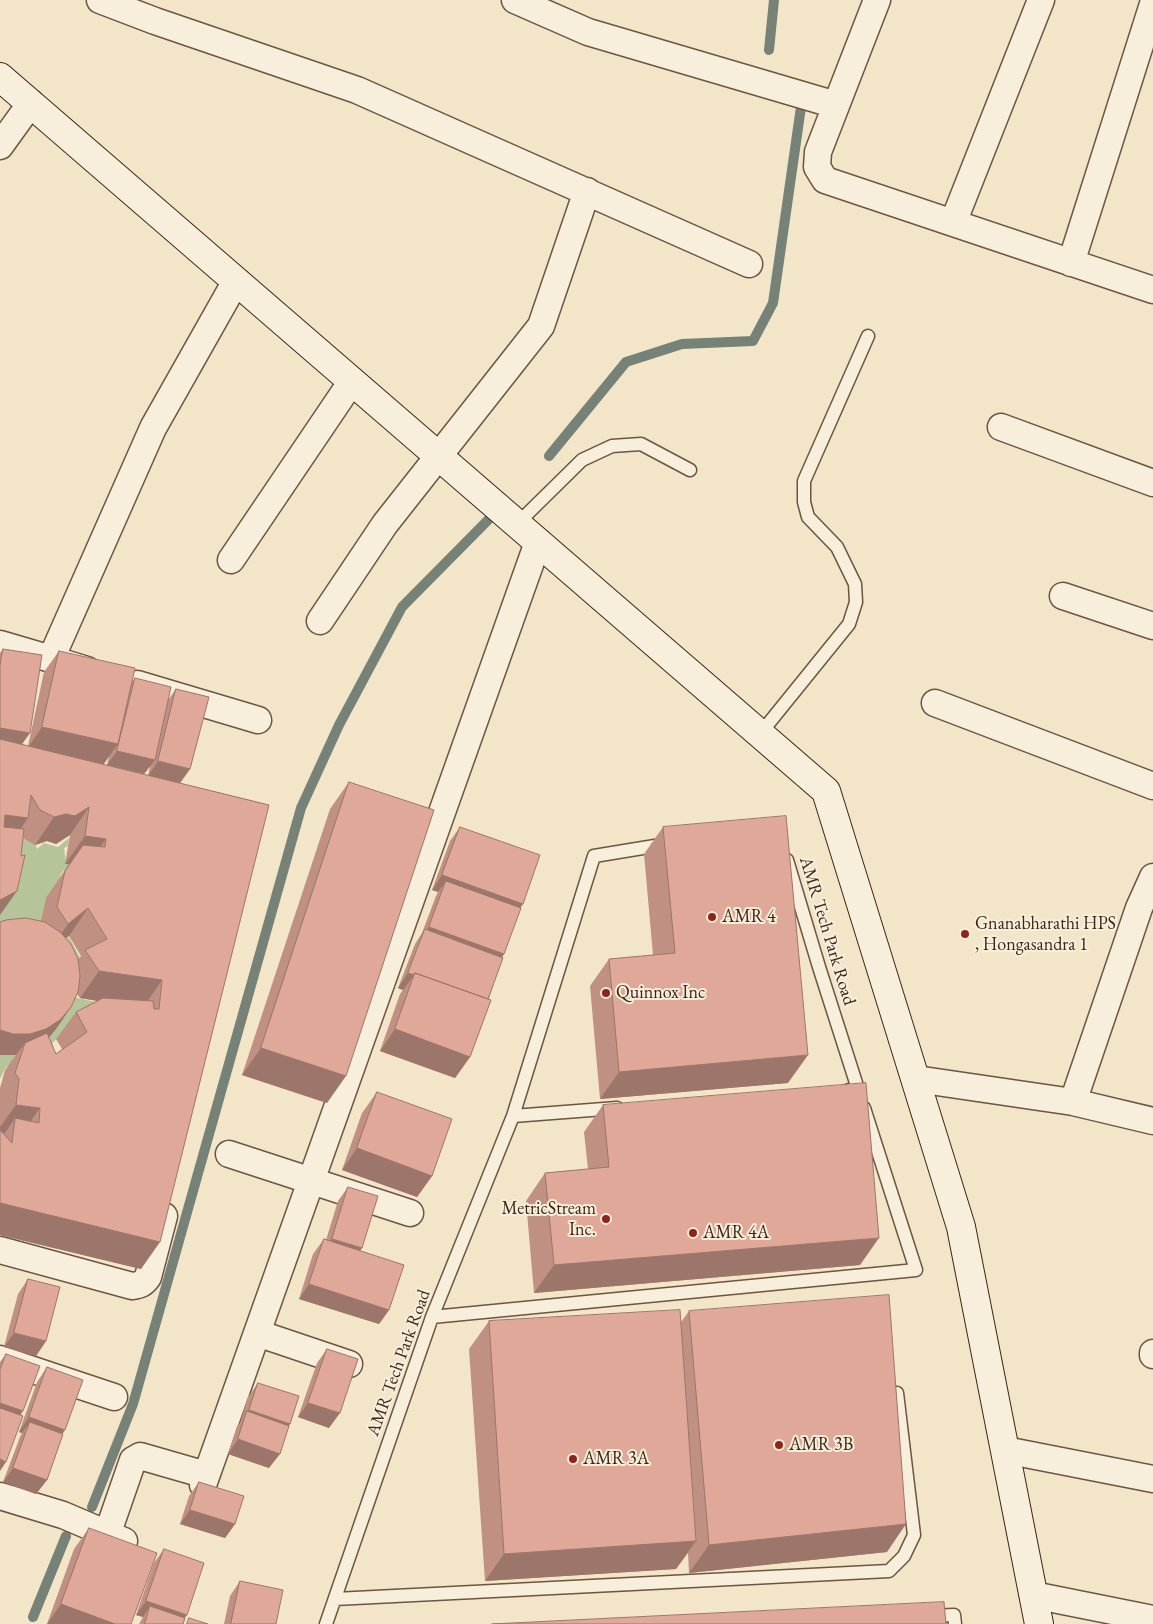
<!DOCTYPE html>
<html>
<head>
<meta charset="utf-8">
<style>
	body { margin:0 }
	canvas { display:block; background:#f3e5c8 }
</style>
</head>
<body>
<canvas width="1153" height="1624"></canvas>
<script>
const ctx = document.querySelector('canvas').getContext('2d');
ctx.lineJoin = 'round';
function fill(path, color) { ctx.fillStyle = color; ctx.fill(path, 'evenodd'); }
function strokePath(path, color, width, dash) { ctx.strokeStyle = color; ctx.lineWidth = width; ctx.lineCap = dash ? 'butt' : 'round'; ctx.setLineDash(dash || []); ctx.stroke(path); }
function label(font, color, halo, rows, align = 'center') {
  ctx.font = font + ' "EB Garamond",serif'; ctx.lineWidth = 4; ctx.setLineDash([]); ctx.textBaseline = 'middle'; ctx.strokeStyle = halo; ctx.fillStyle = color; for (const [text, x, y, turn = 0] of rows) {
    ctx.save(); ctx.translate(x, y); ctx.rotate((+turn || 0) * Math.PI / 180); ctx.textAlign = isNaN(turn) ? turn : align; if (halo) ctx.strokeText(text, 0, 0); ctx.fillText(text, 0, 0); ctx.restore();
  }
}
const green = new Path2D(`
	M 20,838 L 34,840 L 37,849 L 44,843 L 58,847 L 69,838 L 68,846 L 64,848 L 66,862 L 88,865 L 83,881 L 64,870 C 51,884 58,924 59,943 L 69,937 L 87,970 L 65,979 L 77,998 L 130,1009 L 73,1027 L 53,1042 L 50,1053 L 26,1058 L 6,1067 L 0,1079 L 0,845 Z`);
const stream = new Path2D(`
	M 769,50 L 774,0
	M 549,456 L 626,362 L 682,344 L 753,341 L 773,303 L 801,107
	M 92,1507 L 133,1404 L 301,808 L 339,725 L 402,607 L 490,518
	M 33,1617 L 66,1536`);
const lane = new Path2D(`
	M 517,524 L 582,460 L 612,446 L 641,444 L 690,470
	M 760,734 L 849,624 L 856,602 L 855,584 L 837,547 L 808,517 L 804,502 L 804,481 L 868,336
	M 787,860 L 819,967 L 858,1089 L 849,1090
	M 513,1116 L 617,1108
	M 432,1317 L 916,1270 L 864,1108
	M 335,1599 L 889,1571 L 904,1556 L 914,1535 L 897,1393
	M 929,1616 L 954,1615 L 955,1624
	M 326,1624 L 432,1317 L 513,1116 L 594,856 L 667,844`);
const street = new Path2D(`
	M 100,0 L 155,21 L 357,90 L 749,264
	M 515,0 L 588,32 L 836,105
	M 877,0 L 818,152 L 817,167 L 825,180 L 1153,290
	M 0,146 L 31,103
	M 953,223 L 1041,0
	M 1071,263 L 1153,4
	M 1001,427 L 1153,483
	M 231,560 L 352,381
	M 1063,596 L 1153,626
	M 320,621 L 385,524 L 541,326 L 587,191
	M 0,644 L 51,659
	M 87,670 L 51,659 L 153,428 L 236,281
	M 137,684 L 258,720
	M 935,703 L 1153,786
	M 916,1079 L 1073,1102 L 1153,1121
	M 1073,1102 L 1139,908 L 1153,877
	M 229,1154 L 410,1213
	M 0,1250 L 132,1286 C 140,1285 143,1284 148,1277 L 164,1216
	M 257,1333 L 349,1364
	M 1153,1355 L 1153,1353
	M 0,1359 L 114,1397
	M 1005,1450 L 1153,1479
	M 203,1485 L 538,542
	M 0,1496 L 63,1515 L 124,1541
	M 107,1535 L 133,1460 L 140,1456 L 206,1475
	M 1033,1595 L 1153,1619`);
const secondary = new Path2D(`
	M 0,77 L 826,791 L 961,1227 L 1039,1624`);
const wall = new Path2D(`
	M 3,649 L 22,745 L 28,746 L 44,672 L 59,651 L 131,683 L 135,678 L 168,700 L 176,689 L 190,769 L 180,783 L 269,805 L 141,1269 L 0,1235 L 0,1088 L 5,1070 L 16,1055 L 0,1055 L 0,922 L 41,921 L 46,898 L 69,864 L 65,864 L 70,835 L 56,844 L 47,841 L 35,845 L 23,838 L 0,915 L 0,653 ZM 109,756 L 107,765 L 144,774 L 150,766 L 148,776 L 103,765 ZM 69,936 L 81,956 L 78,960 L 65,938 ZM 77,994 L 80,998 L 97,1001 L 76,1012 L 56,1039 L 62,1049 L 56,1054 L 49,1037 L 56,1029 L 71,1007 Z
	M 349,782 L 327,1103 L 242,1075 L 330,809 Z
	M 460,827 L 520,908 L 504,954 L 502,958 L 470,1057 L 455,1078 L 380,1051 L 400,994 L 403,990 L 398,988 L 415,944 L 422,933 L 436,896 L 438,892 L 432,890 L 450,841 Z
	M 663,827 L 788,1083 L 600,1099 L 590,986 L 609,959 L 653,955 L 644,854 Z
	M 377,1092 L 432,1176 L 417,1197 L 342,1170 L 362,1113 Z
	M 603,1105 L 860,1265 L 534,1293 L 526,1201 L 545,1173 L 588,1169 L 584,1132 Z
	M 348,1187 L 360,1251 L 389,1310 L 379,1324 L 299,1299 L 313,1254 L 324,1239 L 326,1240 L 338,1201 Z
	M 28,1279 L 46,1341 L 36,1356 L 4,1347 L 18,1294 Z
	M 689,1311 L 887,1552 L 689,1573 L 688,1553 L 676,1569 L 485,1581 L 469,1349 L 489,1321 L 681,1322 Z
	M 327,1349 L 329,1428 L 298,1417 L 317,1363 Z
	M 6,1354 L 21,1415 L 0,1471 L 0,1362 Z
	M 47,1367 L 63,1434 L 47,1480 L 36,1494 L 3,1482 L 20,1437 L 22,1433 L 19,1432 L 37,1382 Z
	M 258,1383 L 290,1424 L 269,1468 L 228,1454 L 237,1426 L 240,1423 L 248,1397 Z
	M 199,1482 L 235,1524 L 225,1538 L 180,1524 L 189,1496 Z
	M 89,1528 L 131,1624 L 47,1624 L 74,1549 Z
	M 164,1549 L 185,1617 L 183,1624 L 139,1624 L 143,1617 L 136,1615 L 154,1563 Z
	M 240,1581 L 276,1624 L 224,1624 L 230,1596 Z`);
const shadedWall = new Path2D(`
	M 42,727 L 118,744 L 103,765 L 27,749 Z
	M 0,728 L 30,733 L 20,747 L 0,744 Z
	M 117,751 L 155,760 L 144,774 L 107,765 Z
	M 158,761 L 190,769 L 180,783 L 148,776 Z
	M 89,807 L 70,835 L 56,844 L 47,841 L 35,845 L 54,817 Z
	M 5,815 L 28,818 L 9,846 L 0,844 Z
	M 85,836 L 106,839 L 87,866 L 65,864 Z
	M 442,875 L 523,904 L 513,919 L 446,881 L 438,892 L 432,890 Z
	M 17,891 L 0,915 L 0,900 Z
	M 88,908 L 69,936 L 49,951 L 68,924 Z
	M 429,927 L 504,954 L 494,968 L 421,938 Z
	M 99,971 L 162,980 L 143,1008 L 80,998 Z
	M 408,973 L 414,975 L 403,990 L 398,988 Z
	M 71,1007 L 56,1029 L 45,1042 L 25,1043 L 16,1055 L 0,1055 L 0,1030 Z
	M 395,1029 L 470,1057 L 455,1078 L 380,1051 Z
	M 261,1048 L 346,1076 L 327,1103 L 242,1075 Z
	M 808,1055 L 788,1083 L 600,1099 L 619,1072 Z
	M 16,1105 L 40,1108 L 21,1135 L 15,1118 L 5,1133 L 0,1132 L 0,1127 Z
	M 357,1148 L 432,1176 L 417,1197 L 342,1170 Z
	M 0,1203 L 160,1242 L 141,1269 L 0,1235 Z
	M 879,1238 L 860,1265 L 534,1293 L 554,1265 Z
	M 332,1239 L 362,1248 L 352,1263 L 322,1254 Z
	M 309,1284 L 389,1310 L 379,1324 L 299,1299 Z
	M 14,1333 L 46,1341 L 36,1356 L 4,1347 Z
	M 0,1403 L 23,1411 L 13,1426 L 0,1421 Z
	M 308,1403 L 340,1413 L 329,1428 L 298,1417 Z
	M 249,1410 L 290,1424 L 279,1438 L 247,1414 Z
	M 29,1417 L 65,1430 L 55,1445 L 30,1422 L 22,1433 L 19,1432 Z
	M 238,1439 L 280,1454 L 269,1468 L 228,1454 Z
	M 0,1459 L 6,1462 L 0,1471 Z
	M 13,1468 L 47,1480 L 36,1494 L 3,1482 Z
	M 190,1510 L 235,1524 L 225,1538 L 180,1524 Z
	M 906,1524 L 887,1552 L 689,1573 L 709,1545 Z
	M 696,1541 L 676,1569 L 485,1581 L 504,1554 Z
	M 146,1601 L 187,1615 L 180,1624 L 150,1606 L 143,1617 L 136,1615 Z
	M 61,1604 L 115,1624 L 47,1624 Z`);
const building = new Path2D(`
	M 3,649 L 42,655 L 30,733 L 0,728 L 0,666 Z
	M 59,651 L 135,668 L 118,744 L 42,727 Z
	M 135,678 L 171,687 L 155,760 L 117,751 Z
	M 176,689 L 209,697 L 190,769 L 158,761 Z
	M 0,739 L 269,805 L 160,1242 L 0,1203 L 0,1130 L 12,1143 L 15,1118 L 39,1123 L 40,1108 L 16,1105 L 19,1079 L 15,1073 L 25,1043 L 47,1033 L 56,1054 L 87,1032 L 76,1012 L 103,998 L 153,1001 L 154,1009 L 159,1009 L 162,980 L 99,971 L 85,950 L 107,939 L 88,908 L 68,924 L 57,907 L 65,871 L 83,845 L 105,847 L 106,839 L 85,836 L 89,807 L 75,816 L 66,814 L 54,817 L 40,810 L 31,795 L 28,818 L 5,815 L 4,827 L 24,829 L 21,856 L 25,855 L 17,891 L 0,900 Z
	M 349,782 L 434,810 L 346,1076 L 261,1048 Z
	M 786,816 L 808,1055 L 619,1072 L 609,959 L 675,953 L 663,827 Z
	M 460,827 L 540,855 L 523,904 L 442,875 Z
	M 446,881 L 521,908 L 504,954 L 429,927 Z
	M 26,918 L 45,922 L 60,932 L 71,944 L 78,959 L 80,976 L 78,992 L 71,1007 L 60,1020 L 46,1029 L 30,1034 L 13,1034 L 0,1030 L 0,922 L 6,920 Z
	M 425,929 L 503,958 L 488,999 L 415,973 L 414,975 L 408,973 Z
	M 415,973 L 491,1000 L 470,1057 L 395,1029 Z
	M 866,1083 L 879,1238 L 554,1265 L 545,1173 L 609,1167 L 603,1105 Z
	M 377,1092 L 452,1119 L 432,1176 L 357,1148 Z
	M 348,1187 L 378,1196 L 362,1248 L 332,1239 Z
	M 324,1239 L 404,1265 L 389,1310 L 309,1284 Z
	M 28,1279 L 60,1287 L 46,1341 L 14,1333 Z
	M 889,1295 L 906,1524 L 709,1545 L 689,1311 Z
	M 680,1310 L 696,1541 L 504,1554 L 489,1321 Z
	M 327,1349 L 358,1359 L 340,1413 L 308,1403 Z
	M 6,1354 L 40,1366 L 23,1411 L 0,1403 L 0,1370 Z
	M 47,1367 L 83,1380 L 65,1430 L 29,1417 Z
	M 258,1383 L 299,1396 L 290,1424 L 249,1410 Z
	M 0,1408 L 23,1416 L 6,1462 L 0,1459 Z
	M 247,1411 L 289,1426 L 280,1454 L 238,1439 Z
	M 30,1422 L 63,1434 L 47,1480 L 13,1468 Z
	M 199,1482 L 244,1496 L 235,1524 L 190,1510 Z
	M 89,1528 L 157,1553 L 131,1624 L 115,1624 L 61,1604 Z
	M 164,1549 L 204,1563 L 187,1615 L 146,1601 Z
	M 240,1581 L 283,1590 L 276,1624 L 231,1624 Z
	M 944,1602 L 946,1624 L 492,1624 Z
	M 150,1606 L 185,1618 L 183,1624 L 145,1624 Z
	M 189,1618 L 208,1624 L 187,1624 Z`);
const markers = [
	[712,917,5,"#8f2418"],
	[965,934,5,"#8f2418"],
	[606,993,5,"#8f2418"],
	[606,1219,5,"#8f2418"],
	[693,1233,5,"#8f2418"],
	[779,1445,5,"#8f2418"],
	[573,1459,5,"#8f2418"]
];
const poiNames = [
	["AMR 4",722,917],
	["Gnanabharathi HPS",975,924],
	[", Hongasandra 1",975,945],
	["Quinnox Inc",616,993],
	["MetricStream",596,1209,"right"],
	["Inc.",596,1230,"right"],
	["AMR 4A",703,1233],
	["AMR 3B",789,1445],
	["AMR 3A",583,1459]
];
const streetNames = [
	["AMR Tech Park Road",827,931,73],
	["AMR Tech Park Road",399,1363,-70]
];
fill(green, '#b6c599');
strokePath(stream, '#768178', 10);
strokePath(lane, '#6c5542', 15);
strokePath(street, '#6c5542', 29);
strokePath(secondary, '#3f2516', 30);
strokePath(lane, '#f7eedb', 12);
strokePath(street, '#f7eedb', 26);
strokePath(secondary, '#f7eedb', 28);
fill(wall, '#c09083');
fill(shadedWall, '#9c766a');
fill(building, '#dfa898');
strokePath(building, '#9c766a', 1);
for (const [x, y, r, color] of markers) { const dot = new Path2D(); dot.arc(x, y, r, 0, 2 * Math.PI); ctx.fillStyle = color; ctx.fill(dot); strokePath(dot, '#f7eedb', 2); }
label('18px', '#3f2516', '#f7eedb', poiNames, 'left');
label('18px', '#3f2516', '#f7eedb', streetNames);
</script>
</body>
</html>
